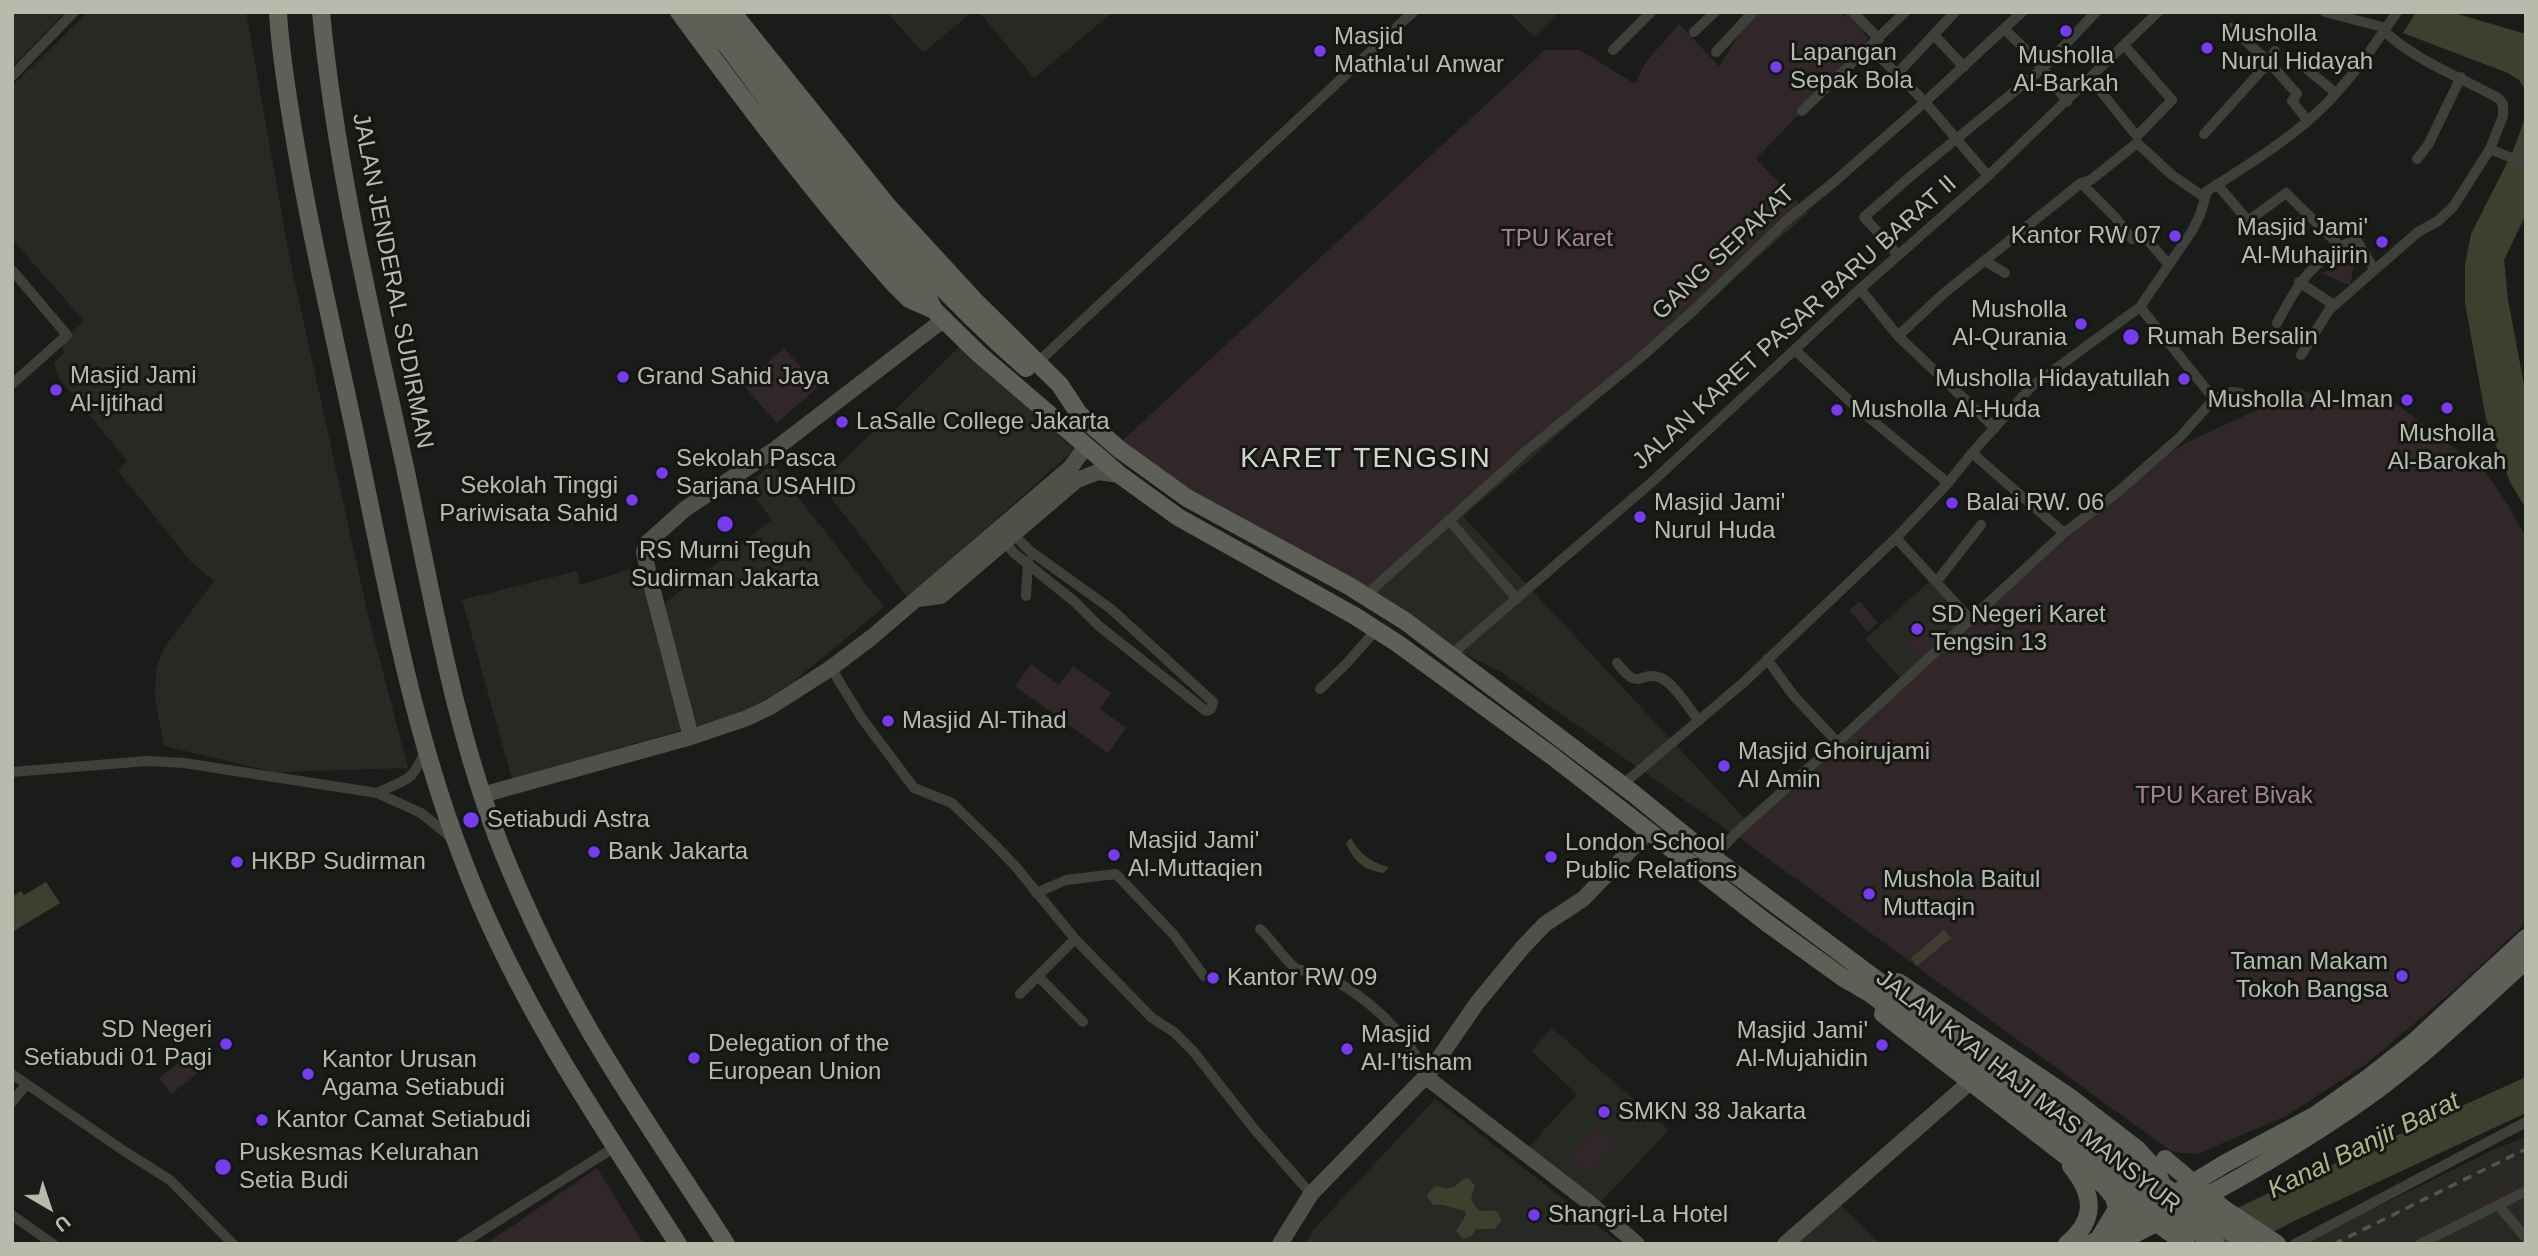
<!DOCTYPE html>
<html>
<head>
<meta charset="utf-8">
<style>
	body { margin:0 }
	#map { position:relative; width:2538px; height:1256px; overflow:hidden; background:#1a1c19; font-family:Arial,sans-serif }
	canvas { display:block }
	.frame { position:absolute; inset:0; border:14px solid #b6bbac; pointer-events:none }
	.north { position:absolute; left:14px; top:1172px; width:70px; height:70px; -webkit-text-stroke:5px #151714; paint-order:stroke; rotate:141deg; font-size:19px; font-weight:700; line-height:28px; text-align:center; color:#b6bbac }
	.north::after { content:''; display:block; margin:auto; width:24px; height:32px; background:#b6bbac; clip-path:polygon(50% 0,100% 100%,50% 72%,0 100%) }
</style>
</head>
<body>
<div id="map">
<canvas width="2538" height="1256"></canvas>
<div class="frame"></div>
<div class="north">U</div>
</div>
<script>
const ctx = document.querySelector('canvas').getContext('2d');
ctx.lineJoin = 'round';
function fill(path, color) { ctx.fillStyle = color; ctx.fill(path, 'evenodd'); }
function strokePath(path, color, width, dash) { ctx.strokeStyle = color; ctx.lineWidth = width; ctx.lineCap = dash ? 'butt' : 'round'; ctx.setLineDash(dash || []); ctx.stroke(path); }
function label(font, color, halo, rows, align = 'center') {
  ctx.font = font + ' Arial,sans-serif'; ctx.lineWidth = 6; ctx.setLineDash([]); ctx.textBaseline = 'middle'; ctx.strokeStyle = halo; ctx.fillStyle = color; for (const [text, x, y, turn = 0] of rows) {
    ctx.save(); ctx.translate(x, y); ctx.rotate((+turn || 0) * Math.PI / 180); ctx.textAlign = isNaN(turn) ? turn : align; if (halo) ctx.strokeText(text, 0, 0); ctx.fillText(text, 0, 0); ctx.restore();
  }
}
const built = new Path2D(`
	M 12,12 L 65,12 L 12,67 Z
	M 88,12 L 246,12 L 290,260 L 368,615 L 408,768 L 274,772 L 164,746 L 155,698 L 156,669 L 164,648 L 214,581 L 192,563 L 118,471 L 127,461 L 59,378 L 54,363 L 64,353 L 60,343 L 84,321 L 12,239 L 12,86 Z
	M 887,12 L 972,12 L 923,53 Z
	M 979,12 L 1113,12 L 1034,78 Z
	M 1509,12 L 1559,12 L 1534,37 Z
	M 963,343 L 1074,450 L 908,598 L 826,491 L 816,485 L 835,469 Z
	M 772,464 L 884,607 L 793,682 L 769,698 L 737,714 L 512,779 L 462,600 L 577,571 L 580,585 L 653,562 L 665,603 L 772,520 L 746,485 Z
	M 1462,515 L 1745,819 L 1730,832 L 1501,672 L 1362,602 Z
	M 1932,579 L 1968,620 L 1901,679 L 1865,639 Z
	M 1552,1028 L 1669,1130 L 1598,1205 L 1527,1149 L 1577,1094 L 1531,1051 Z
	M 1435,1099 L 1621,1244 L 1305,1244 L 1314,1229 Z
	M 2526,1137 L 2526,1244 L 2302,1244 L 2495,1149 Z
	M 1839,1204 L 1881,1244 L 1796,1244 Z`);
const green = new Path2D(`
	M 1757,12 L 1840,12 L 1844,17 L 1848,13 L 1865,31 L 1863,33 L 1868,38 L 1862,48 L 1756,159 L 1808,213 L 1527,462 L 1362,602 L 1175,490 L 1123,440 L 1545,50 L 1580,50 L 1635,84 L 1645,63 L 1679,24 L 1719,66 L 1743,29 Z
	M 2299,216 L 2310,228 L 2300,236 L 2290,223 Z
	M 2355,258 L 2350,286 L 2322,273 Z
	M 784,348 L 818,387 L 777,423 L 743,385 Z
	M 2299,390 L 2364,405 L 2377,397 L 2398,405 L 2486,473 L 2508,505 L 2526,537 L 2526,923 L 2461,984 L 2365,1065 L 2286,1116 L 2197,1154 L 2172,1152 L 1737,836 L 2072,533 L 2166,455 L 2188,442 Z
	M 1860,601 L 1878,623 L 1868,632 L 1849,610 Z
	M 1931,616 L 1947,634 L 1922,657 L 1905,639 Z
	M 1031,664 L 1059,685 L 1073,666 L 1111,693 L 1100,709 L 1126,728 L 1108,753 L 1015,686 Z
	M 193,1052 L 205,1068 L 171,1094 L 159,1078 Z
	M 1599,1125 L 1617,1142 L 1586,1174 L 1568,1156 Z
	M 597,1168 L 644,1244 L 486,1244 Z
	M 2514,1184 L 2518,1192 L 2475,1214 L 2471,1206 Z`);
const water = new Path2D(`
	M 2416,12 L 2451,12 L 2526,34 L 2526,91 L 2519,80 L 2508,73 L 2403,33 Z
	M 2526,115 L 2526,214 L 2504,260 L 2508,300 L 2526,395 L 2526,509 L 2510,482 L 2486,419 L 2465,303 L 2465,265 L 2471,234 L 2513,151 Z
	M 1351,838 C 1360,854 1371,863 1389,867 L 1384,873 C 1365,871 1353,861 1346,843 Z
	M 46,882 L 60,903 L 12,932 L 12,897 L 21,891 L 24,895 Z
	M 1944,930 L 1951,938 L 1917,966 L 1911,958 Z
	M 2526,1077 L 2526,1113 L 2292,1222 L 2251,1244 L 2164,1244 L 2256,1199 Z
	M 1465,1178 L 1469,1178 L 1475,1186 L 1471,1198 L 1475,1207 L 1480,1211 C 1489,1211 1500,1207 1501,1221 L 1495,1229 L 1476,1229 L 1471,1236 L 1463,1239 L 1456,1231 L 1466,1215 L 1465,1211 L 1443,1205 L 1433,1205 L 1427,1197 L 1431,1189 L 1437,1186 C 1451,1192 1454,1187 1465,1178 Z`);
const street = new Path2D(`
	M 1853,12 L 1879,39
	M 2325,12 L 2386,28
	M 2231,28 L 2269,62 L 2297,94 L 2292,101 L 2308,121
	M 2004,29 C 2029,51 2049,74 2067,102
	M 1694,32 L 1715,12
	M 1934,35 L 1964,67
	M 1870,47 L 1925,102 L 1988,176
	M 1613,50 L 1651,12
	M 1716,52 L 1753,12
	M 2303,66 L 2336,93
	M 1897,74 L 1955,12
	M 12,76 L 74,12
	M 2091,79 L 2135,134 L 2138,135 L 2172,100 L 2125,46
	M 1802,111 L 1905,12
	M 2204,134 L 2269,62 L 2275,51
	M 2490,149 L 2526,164
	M 2417,159 L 2428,145 L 2461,77
	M 2081,183 L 2115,217 L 2132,239 L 2145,237 L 2169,265
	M 2217,184 L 2248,221 L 2286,193 L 2341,247
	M 1898,255 L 1864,217 L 1911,176 L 2043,68 L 2096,12
	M 1985,261 L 2005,273
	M 12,270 L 67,335 L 12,384
	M 2299,282 L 2334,305
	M 1860,289 L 1898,336 L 1995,428
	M 2140,307 L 2214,399
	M 2277,323 C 2300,281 2309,264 2353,240 L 2357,241 L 2374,269
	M 1898,336 L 1943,294 L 2081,183 L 2091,180 L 2137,143 L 2172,175 L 2204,197
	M 1795,350 L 1855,406 L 1948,483
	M 2301,355 L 2329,310 L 2418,232 L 2438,221 L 2453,207 L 2490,149 L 2503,116 L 2503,104 L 2498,98 C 2460,77 2416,61 2384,31
	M 1037,363 L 1413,12
	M 1972,453 L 2064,533
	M 1449,520 L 1517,599
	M 1001,537 L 1014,553 L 1075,602 L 1099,626 L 1206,711 L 1211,709 L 1213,702 L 1111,609 L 1030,551 L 1010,531
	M 1896,538 L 1971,620
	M 1937,581 L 1981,525
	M 1026,596 L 1028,561
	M 1365,596 L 1525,452 L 1639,359 L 1695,309 L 1787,220 L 1834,182 L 1925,102 L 2022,12
	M 1451,655 L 1653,481 L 1860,289 L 1988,176 L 2158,12
	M 1767,659 L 1793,695 L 1837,742
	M 1617,663 C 1641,694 1639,669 1661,678 C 1674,683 1690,710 1699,721
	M 831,668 L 861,717 L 914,788 L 952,803 L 995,845 L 1016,867 L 1075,939 L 1152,1018 L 1174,1032 L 1193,1051 L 1255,1130 L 1311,1194
	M 1320,689 L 1347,663 L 1376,630
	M 12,772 L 147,761 L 184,763 L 377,793 L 421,813 L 452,838
	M 1622,785 L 1743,683 L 1896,538 L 1948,483 L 1972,453 L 2032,386 L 2140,307 L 2192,231 L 2200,215 L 2207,191 C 2248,165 2294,137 2328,102 C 2354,75 2376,43 2397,12
	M 377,793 C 408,778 411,784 426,749
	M 1713,858 L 1736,833 L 1853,728 L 2064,533 L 2119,491 L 2180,437 L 2214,399 L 2232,392 L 2240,393 L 2246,405
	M 1036,893 L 1066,880 L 1116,874 L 1174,935 L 1204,976
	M 1260,929 C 1272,939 1285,962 1297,969 C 1305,972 1316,971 1324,975 C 1369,997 1403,1031 1428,1074
	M 1038,976 L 1083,1022
	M 1020,994 L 1075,939
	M 12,1074 L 124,1151 L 170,1180 L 233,1244
	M 12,1102 L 26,1085
	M 2498,1205 L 2526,1238
	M 12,1215 L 53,1244
	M 461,1244 L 615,1147
	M 2295,1244 L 2526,1122
	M 2420,1244 L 2526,1191`);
const secondary = new Path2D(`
	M 918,599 L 941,596 L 1077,480 L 1098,472 L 1120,475
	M 691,737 L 650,580 L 644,552 L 647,543 L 685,509 L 774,450 L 943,320
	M 482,795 L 691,737 L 747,718 L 770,707 L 831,668 L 872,637 L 1071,467 L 1086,446
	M 1426,1077 L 1587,1201 L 1637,1244
	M 1280,1244 L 1311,1194 L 1428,1074 L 1477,1003 L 1523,947 L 1545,924 L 1583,899 L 1648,832
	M 1785,1244 L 1970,1082`);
const primary = new Path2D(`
	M 278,12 C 280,50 286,86 292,123 C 307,216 328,308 348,401 C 383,561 408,725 470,878 C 522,1009 602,1126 678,1244
	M 321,12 C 336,168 373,320 406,472 C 433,601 455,733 504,855 C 529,916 558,976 591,1033 C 633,1105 681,1174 726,1244
	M 679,12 C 748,106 818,199 896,286 L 909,299 L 934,310 L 979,354 L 1120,475 L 1178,517 L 1355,616 L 1397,643 L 1552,756 L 1767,923 L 1842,977 L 1871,994 L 1901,1017
	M 697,12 L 728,47 L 827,181 L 929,300 L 934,310
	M 717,12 C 748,46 773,87 801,123 C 869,211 942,295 1026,368
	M 732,12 L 886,204 L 977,303 L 1060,385 L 1079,414 L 1119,449 L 1187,498 L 1349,586 L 1405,621 L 1634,794 L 1699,847 L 1909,1004
	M 1898,982 L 2068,1096 L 2138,1150 L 2157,1171 L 2164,1191
	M 1883,1014 L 2102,1184 L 2186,1244
	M 2165,1159 L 2224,1209 L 2277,1244
	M 2100,1237 L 2117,1209 L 2114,1197 L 2107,1189
	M 2067,1244 C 2097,1219 2094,1194 2071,1166
	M 2091,1244 L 2226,1163 L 2314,1116 L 2368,1078 L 2415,1041 L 2526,938
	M 2115,1244 C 2204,1199 2296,1149 2377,1090 C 2430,1050 2477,1005 2526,960`);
const rail = new Path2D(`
	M 2334,1244 L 2526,1149`);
const primaryBridge = new Path2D(`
	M 1909,1004 L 2048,1107 L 2248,1244
	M 1901,1017 L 2105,1167 L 2216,1244`);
const markers = [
	[2066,31,7,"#773cf2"],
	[2207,48,7,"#773cf2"],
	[1320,51,7,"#773cf2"],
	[1776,67,7,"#773cf2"],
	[2175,236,7,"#773cf2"],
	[2382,242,7,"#773cf2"],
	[2081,324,7,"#773cf2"],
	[2131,337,9,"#773cf2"],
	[623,377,7,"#773cf2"],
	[2184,379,7,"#773cf2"],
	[56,390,7,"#773cf2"],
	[2407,400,7,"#773cf2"],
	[2447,408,7,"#773cf2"],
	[1837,410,7,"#773cf2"],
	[842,422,7,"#773cf2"],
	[662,473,7,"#773cf2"],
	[632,500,7,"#773cf2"],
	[1952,503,7,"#773cf2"],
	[1640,517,7,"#773cf2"],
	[725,524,9,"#773cf2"],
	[1917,629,7,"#773cf2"],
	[888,721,7,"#773cf2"],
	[1724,766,7,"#773cf2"],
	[471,820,9,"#773cf2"],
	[594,852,7,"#773cf2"],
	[1114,855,7,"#773cf2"],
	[1551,857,7,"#773cf2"],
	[237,862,7,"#773cf2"],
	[1869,894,7,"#773cf2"],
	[2402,976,7,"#773cf2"],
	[1213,978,7,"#773cf2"],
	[226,1044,7,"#773cf2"],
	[1882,1045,7,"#773cf2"],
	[1347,1049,7,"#773cf2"],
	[694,1058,7,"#773cf2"],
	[308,1074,7,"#773cf2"],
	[1604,1112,7,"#773cf2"],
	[262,1120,7,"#773cf2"],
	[223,1167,9,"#773cf2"],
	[1534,1215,7,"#773cf2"]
];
const poiNames = [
	["Musholla",2221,34],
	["Nurul Hidayah",2221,62],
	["Masjid",1334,37],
	["Mathla'ul Anwar",1334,65],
	["Lapangan",1790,53],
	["Sepak Bola",1790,81],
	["Musholla",2066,56,"center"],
	["Al-Barkah",2066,84,"center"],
	["Masjid Jami'",2368,228,"right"],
	["Al-Muhajirin",2368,256,"right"],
	["Kantor RW 07",2161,236,"right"],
	["Musholla",2067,310,"right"],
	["Al-Qurania",2067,338,"right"],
	["Rumah Bersalin",2147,337],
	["Masjid Jami",70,376],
	["Al-Ijtihad",70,404],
	["Grand Sahid Jaya",637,377],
	["Musholla Hidayatullah",2170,379,"right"],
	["Musholla Al-Iman",2393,400,"right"],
	["Musholla Al-Huda",1851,410],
	["LaSalle College Jakarta",856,422],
	["Musholla",2447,434,"center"],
	["Al-Barokah",2447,462,"center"],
	["Sekolah Pasca",676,459],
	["Sarjana USAHID",676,487],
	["Sekolah Tinggi",618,486,"right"],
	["Pariwisata Sahid",618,514,"right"],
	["Masjid Jami'",1654,503],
	["Nurul Huda",1654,531],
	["Balai RW. 06",1966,503],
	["RS Murni Teguh",725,551,"center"],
	["Sudirman Jakarta",725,579,"center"],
	["SD Negeri Karet",1931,615],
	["Tengsin 13",1931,643],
	["Masjid Al-Tihad",902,721],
	["Masjid Ghoirujami",1738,752],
	["Al Amin",1738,780],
	["Setiabudi Astra",487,820],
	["Masjid Jami'",1128,841],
	["Al-Muttaqien",1128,869],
	["London School",1565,843],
	["Public Relations",1565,871],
	["Bank Jakarta",608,852],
	["HKBP Sudirman",251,862],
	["Mushola Baitul",1883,880],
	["Muttaqin",1883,908],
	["Taman Makam",2388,962,"right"],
	["Tokoh Bangsa",2388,990,"right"],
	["Kantor RW 09",1227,978],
	["SD Negeri",212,1030,"right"],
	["Setiabudi 01 Pagi",212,1058,"right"],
	["Masjid Jami'",1868,1031,"right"],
	["Al-Mujahidin",1868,1059,"right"],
	["Masjid",1361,1035],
	["Al-I'tisham",1361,1063],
	["Delegation of the",708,1044],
	["European Union",708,1072],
	["Kantor Urusan",322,1060],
	["Agama Setiabudi",322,1088],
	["SMKN 38 Jakarta",1618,1112],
	["Kantor Camat Setiabudi",276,1120],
	["Puskesmas Kelurahan",239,1153],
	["Setia Budi",239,1181],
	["Shangri-La Hotel",1548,1215]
];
const parkNames = [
	["TPU Karet",1557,239],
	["TPU Karet Bivak",2224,796]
];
const streetNames = [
	["GANG SEPAKAT",1724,253,-43],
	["JALAN JENDERAL SUDIRMAN",392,281,79],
	["JALAN KARET PASAR BARU BARAT II",1795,323,-42],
	["JALAN KYAI HAJI MAS MANSYUR",2028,1092,38]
];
const waterNames = [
	["Kanal Banjir Barat",2364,1146,-26]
];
const quarterNames = [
	["KARET TENGSIN",1366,459]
];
fill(built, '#272925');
fill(green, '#31272a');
fill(water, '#3e402f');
strokePath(street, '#3e413a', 10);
strokePath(secondary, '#4d5148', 16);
strokePath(primary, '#5c6056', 18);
strokePath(rail, '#52564d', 3.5, [9, 7]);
strokePath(primaryBridge, '#5c6056', 18);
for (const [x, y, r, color] of markers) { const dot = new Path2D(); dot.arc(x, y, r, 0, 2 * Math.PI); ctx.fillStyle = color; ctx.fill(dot); strokePath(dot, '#151714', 2.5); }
label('24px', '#b6bbac', '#151714', poiNames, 'left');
label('24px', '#a6838d', '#151714', parkNames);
label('24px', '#b6bbac', '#151714', streetNames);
label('italic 26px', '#afb584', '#151714', waterNames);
ctx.letterSpacing = '2px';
label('28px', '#d3d7cd', '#151714', quarterNames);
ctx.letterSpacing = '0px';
</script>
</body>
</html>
